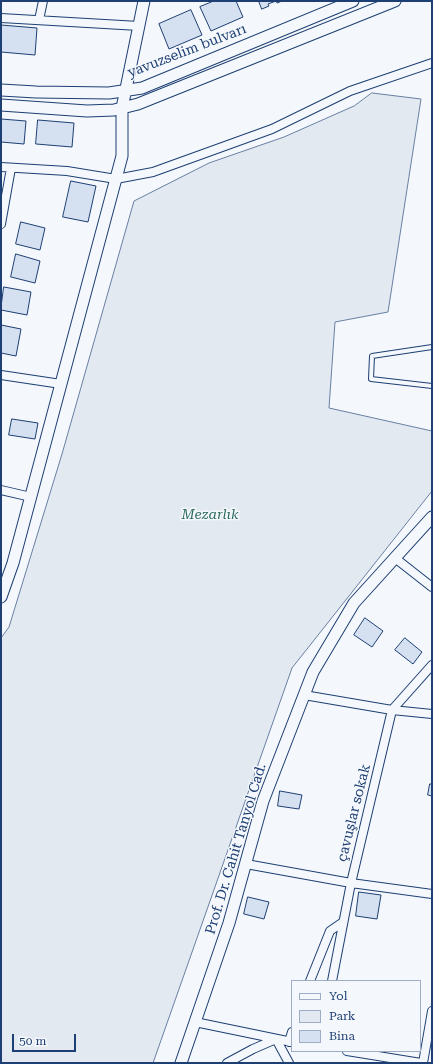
<!DOCTYPE html>
<html>
<head>
<meta charset="utf-8">
<style>
	body { margin:0 }
	#map { position:relative; width:433px; height:1064px; overflow:hidden; background:#f4f7fb; font-family:"Roboto Serif",serif }
	canvas { display:block }
	.frame { position:absolute; inset:0; border:2px solid #1d3f73; pointer-events:none }
	.legend { position:absolute; left:291px; top:980px; width:130px; height:72px; box-sizing:border-box; background:#f4f7fb; border:1px solid #9eadc5; margin:0; padding:5px 7px; list-style:none; font-size:12px; color:#1d3f73 }
	.legend li { display:flex; align-items:center; gap:8px; height:20px }
	.legend b { width:20px; border:1px solid #9eadc5 }
	.scale { position:absolute; left:12px; top:1034px; width:64px; height:18px; box-sizing:border-box; border:2px solid #1d3f73; border-top:0; padding-left:5px; font-size:12px; line-height:14px; white-space:nowrap; color:#1d3f73; -webkit-text-stroke:3px #f4f7fb; paint-order:stroke }
</style>
</head>
<body>
<div id="map">
<canvas width="433" height="1064"></canvas>
<div class="frame"></div>
<ul class="legend">
<li><b style="height:5px;background:#f4f7fb"></b>Yol</li>
<li><b style="height:11px;background:#e3e9f0"></b>Park</li>
<li><b style="height:11px;background:#d5e0f0"></b>Bina</li>
</ul>
<div class="scale">50 m</div>
</div>
<script>
const ctx = document.querySelector('canvas').getContext('2d');
ctx.lineJoin = 'round';
function fill(path, color) { ctx.fillStyle = color; ctx.fill(path, 'evenodd'); }
function strokePath(path, color, width, dash) { ctx.strokeStyle = color; ctx.lineWidth = width; ctx.lineCap = dash ? 'butt' : 'round'; ctx.setLineDash(dash || []); ctx.stroke(path); }
function label(font, color, halo, rows, align = 'center') {
  ctx.font = font + ' "Roboto Serif",serif'; ctx.lineWidth = 3; ctx.setLineDash([]); ctx.textBaseline = 'middle'; ctx.strokeStyle = halo; ctx.fillStyle = color; for (const [text, x, y, turn = 0] of rows) {
    ctx.save(); ctx.translate(x, y); ctx.rotate((+turn || 0) * Math.PI / 180); ctx.textAlign = isNaN(turn) ? turn : align; if (halo) ctx.strokeText(text, 0, 0); ctx.fillText(text, 0, 0); ctx.restore();
  }
}
const green = new Path2D(`
	M 372,93 L 421,99 L 388,312 L 335,322 L 329,408 L 432,431 L 432,491 L 292,668 L 153,1063 L 1,1063 L 1,638 L 9,627 L 62,454 L 134,201 L 209,163 L 284,137 L 354,106 Z`);
const building = new Path2D(`
	M 214,1 L 236,1 L 243,17 L 211,31 L 200,7 Z
	M 259,1 L 282,1 L 277,3 L 276,1 L 268,4 L 269,6 L 262,9 Z
	M 191,10 L 202,35 L 169,49 L 159,24 Z
	M 1,25 L 37,28 L 35,55 L 1,52 Z
	M 1,119 L 26,121 L 24,144 L 1,142 Z
	M 38,120 L 74,123 L 72,147 L 36,144 Z
	M 71,181 L 96,186 L 88,222 L 63,217 Z
	M 21,222 L 45,228 L 40,250 L 16,244 Z
	M 16,254 L 40,261 L 35,283 L 11,277 Z
	M 4,287 L 31,292 L 27,315 L 1,310 Z
	M 1,325 L 21,329 L 16,356 L 1,353 Z
	M 12,419 L 38,423 L 35,439 L 9,435 Z
	M 365,618 L 383,631 L 372,647 L 354,635 Z
	M 405,638 L 422,652 L 413,664 L 395,650 Z
	M 430,784 L 432,784 L 432,796 L 428,795 Z
	M 280,791 L 302,795 L 299,809 L 278,806 Z
	M 359,892 L 381,895 L 377,919 L 356,916 Z
	M 248,897 L 269,902 L 264,919 L 244,914 Z`);
const lane = new Path2D(`
	M 432,347 L 372,356 L 371,379 L 432,386`);
const street = new Path2D(`
	M 1,18 L 139,26
	M 39,20 L 43,1
	M 1,167 L 67,171 L 116,179 L 153,172 L 272,129 L 350,91 L 432,63
	M 1,224 L 11,168
	M 1,375 L 61,384
	M 1,490 L 31,497
	M 395,558 L 432,587
	M 304,695 L 392,710 L 432,714
	M 246,864 L 351,883 L 432,894
	M 310,981 L 330,931 L 343,922
	M 332,981 L 351,883 L 392,710 L 432,665
	M 195,1022 L 292,1042
	M 289,1042 L 292,1032
	M 347,1051 L 421,1063
	M 227,1063 L 253,1049 L 276,1039 L 289,1063
	M 423,1063 L 432,1011`);
const secondary = new Path2D(`
	M 1,90 L 36,92 L 109,93 L 142,88 L 353,1
	M 1,105 L 87,111 L 114,110 L 138,104 L 395,1
	M 1,597 L 13,563 L 122,156 L 122,108 L 144,1
	M 181,1063 L 229,923 L 263,801 L 313,672 L 354,603 L 432,517`);
const streetNames = [
	["yavuzselim bulvarı",187,51,-21],
	["çavuşlar sokak",354,813,-76],
	["Prof. Dr. Cahit Tanyol Cad.",236,849,-73]
];
const parkNames = [
	["Mezarlık",210,515]
];
fill(green, '#e3e9f0');
strokePath(green, '#687fa3', 1);
fill(building, '#d5e0f0');
strokePath(building, '#1d3f73', 1);
strokePath(lane, '#1d3f73', 6);
strokePath(street, '#1d3f73', 10);
strokePath(secondary, '#1d3f73', 13);
strokePath(lane, '#f4f7fb', 4);
strokePath(street, '#f4f7fb', 8);
strokePath(secondary, '#f4f7fb', 11);
label('14px', '#1d3f73', '#f4f7fb', streetNames);
label('italic 14px', '#2c6c60', '#f4f7fb', parkNames);
</script>
</body>
</html>
